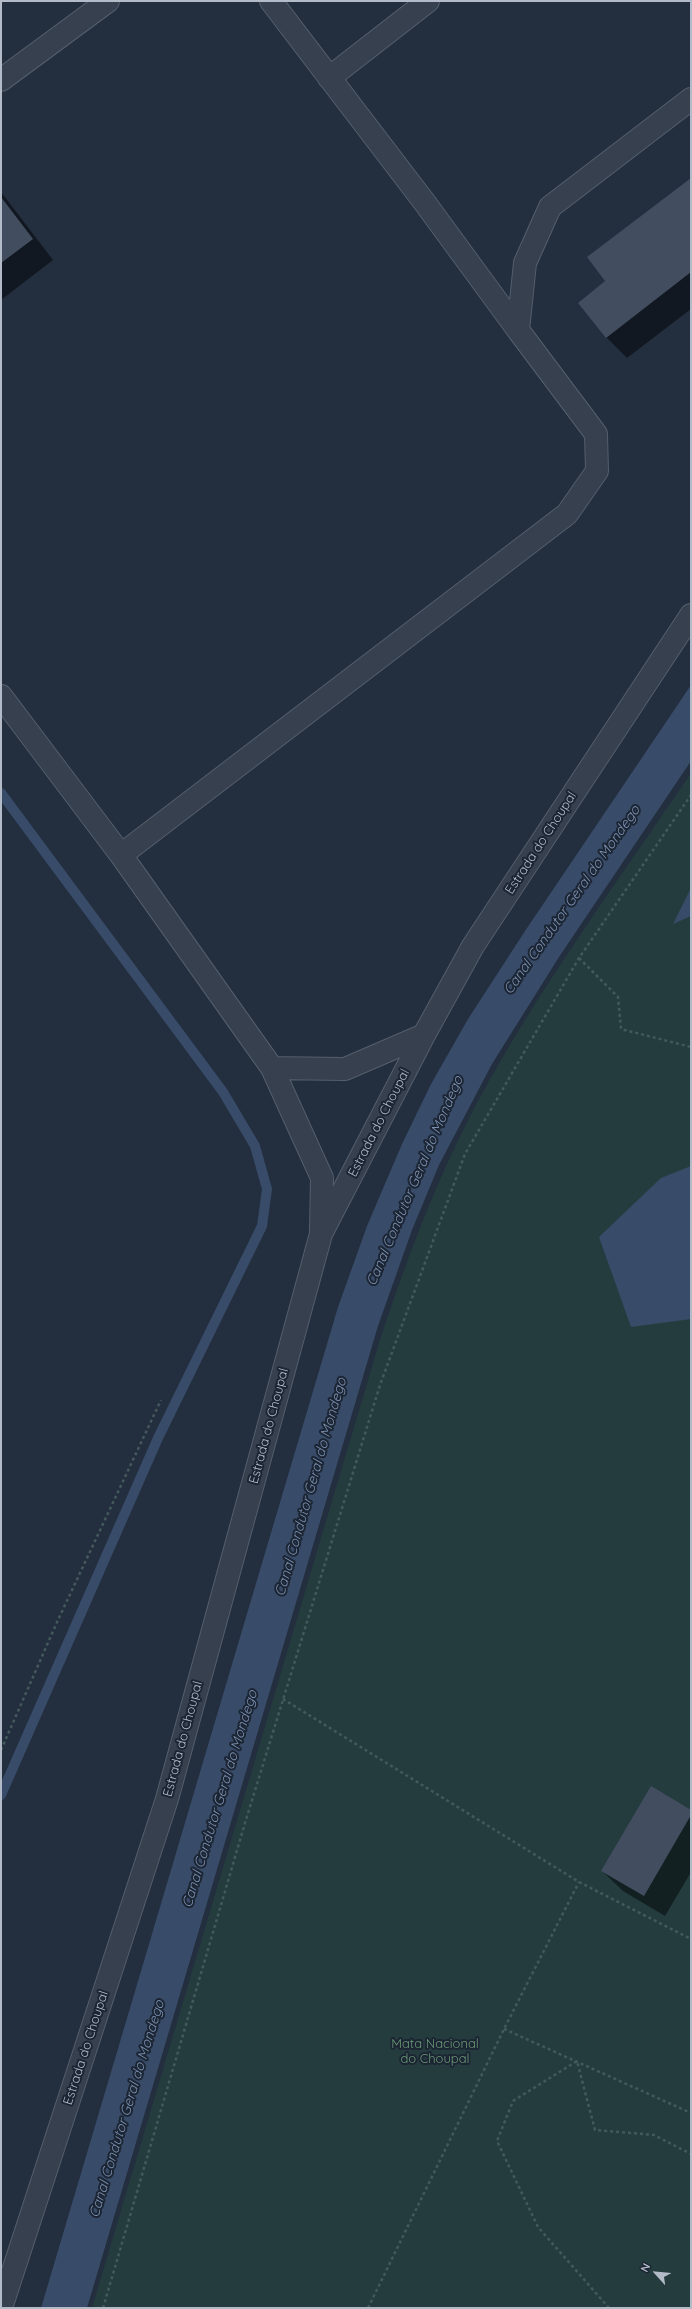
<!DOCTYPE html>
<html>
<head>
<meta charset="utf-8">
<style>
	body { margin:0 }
	#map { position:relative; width:692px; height:2309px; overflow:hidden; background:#232e3e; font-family:Quicksand,sans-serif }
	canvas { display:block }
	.frame { position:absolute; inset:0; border:2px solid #b3bbc9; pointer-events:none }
	.north { position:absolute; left:636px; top:2253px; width:40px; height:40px; -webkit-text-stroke:3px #1c2533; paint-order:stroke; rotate:297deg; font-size:11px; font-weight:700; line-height:16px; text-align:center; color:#b3bbc9 }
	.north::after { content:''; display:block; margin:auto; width:14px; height:18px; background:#b3bbc9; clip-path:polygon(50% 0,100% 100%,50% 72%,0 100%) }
</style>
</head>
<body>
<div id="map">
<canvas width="692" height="2309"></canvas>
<div class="frame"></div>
<div class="north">N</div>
</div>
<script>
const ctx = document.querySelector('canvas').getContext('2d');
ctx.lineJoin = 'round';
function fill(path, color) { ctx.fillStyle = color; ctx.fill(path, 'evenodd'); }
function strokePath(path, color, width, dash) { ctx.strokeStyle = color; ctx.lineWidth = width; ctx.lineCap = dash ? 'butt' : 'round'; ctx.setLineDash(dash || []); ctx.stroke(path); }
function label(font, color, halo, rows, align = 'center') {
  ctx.font = font + ' Quicksand,sans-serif'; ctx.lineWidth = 4; ctx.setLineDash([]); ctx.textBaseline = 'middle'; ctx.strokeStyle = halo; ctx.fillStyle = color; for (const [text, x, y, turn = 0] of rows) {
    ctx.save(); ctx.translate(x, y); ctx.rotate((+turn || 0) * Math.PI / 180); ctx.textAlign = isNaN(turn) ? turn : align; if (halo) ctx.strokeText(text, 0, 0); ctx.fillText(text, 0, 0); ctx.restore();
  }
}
const green = new Path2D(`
	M 691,773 L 691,2308 L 92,2308 L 379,1343 C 406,1261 436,1180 477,1103 C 539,988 618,881 691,773 Z`);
const water = new Path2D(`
	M 691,685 L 691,761 L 559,957 L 492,1064 L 439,1165 L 412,1230 L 378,1326 L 87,2308 L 41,2308 L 338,1307 L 367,1226 L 402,1144 L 431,1084 L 468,1019 L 525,931 Z
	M 691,888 L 691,916 L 673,924 Z
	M 691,1166 L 691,1319 L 631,1327 L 599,1237 L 661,1178 Z`);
const shadow = new Path2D(`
	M 691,179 L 691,309 L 627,358 L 606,337 L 606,281 Z
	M 1,192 L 53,260 L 1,300 Z
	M 691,1811 L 691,1872 L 665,1916 L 623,1891 L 602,1871 Z`);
const stream = new Path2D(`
	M 1,793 L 223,1092 L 255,1146 L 267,1189 L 262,1226 L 158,1438 L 1,1795`);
const building = new Path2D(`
	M 691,178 L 691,272 L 606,338 L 578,303 L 605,281 L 587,257 Z
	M 1,197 L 33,239 L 1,263 Z
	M 651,1786 L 691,1810 L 691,1815 L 644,1896 L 601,1871 Z`);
const path = new Path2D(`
	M 579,958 L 618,997 L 621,1029 L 691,1047
	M 283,1699 L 579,1882 L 691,1939
	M 1,1750 L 58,1620 L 161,1400
	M 504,2029 L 691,2113
	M 103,2308 L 245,1823 L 380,1385 L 465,1154 L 579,958 L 691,795
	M 368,2308 L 504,2029 L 579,1882
	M 609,2308 L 538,2227 L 497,2141 L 513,2101 L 577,2061 L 595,2130 L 654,2135 L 691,2154`);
const minor = new Path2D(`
	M 271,1 L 425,203 L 518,330
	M 329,78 L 428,1
	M 1,80 L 108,1
	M 1,696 L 121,855 L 272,1068
	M 121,855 L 567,514 L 597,471 L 596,434 L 518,330 L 525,263 L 550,207 L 691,99
	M 321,1231 L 322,1178 L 272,1068 L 345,1069 L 424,1035
	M 1,2308 L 167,1799 L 321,1234 L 424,1035 L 473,946 L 691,615`);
const streetNames = [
	["Estrada do Choupal",541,843,-57],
	["Estrada do Choupal",379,1123,-63],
	["Estrada do Choupal",269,1426,-75],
	["Estrada do Choupal",183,1739,-75],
	["Estrada do Choupal",86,2048,-72]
];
const parkNames = [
	["Mata Nacional",435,2044],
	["do Choupal",435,2059]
];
const waterNames = [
	["Canal Condutor Geral do Mondego",572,900,-55],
	["Canal Condutor Geral do Mondego",415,1181,-67],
	["Canal Condutor Geral do Mondego",311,1487,-74],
	["Canal Condutor Geral do Mondego",220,1799,-73],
	["Canal Condutor Geral do Mondego",127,2109,-73]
];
fill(green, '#253c3f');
fill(water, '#384b68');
fill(shadow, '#0007');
strokePath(stream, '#384b68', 10);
fill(building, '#424e60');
strokePath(minor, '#555e6c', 24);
strokePath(path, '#43595c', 2.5, [3, 3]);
strokePath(minor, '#37404e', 22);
label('13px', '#b3bbc9', '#1c2533', streetNames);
label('13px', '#6a9a76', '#1c2533', parkNames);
label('italic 14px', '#7b91b2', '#1c2533', waterNames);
</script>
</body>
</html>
